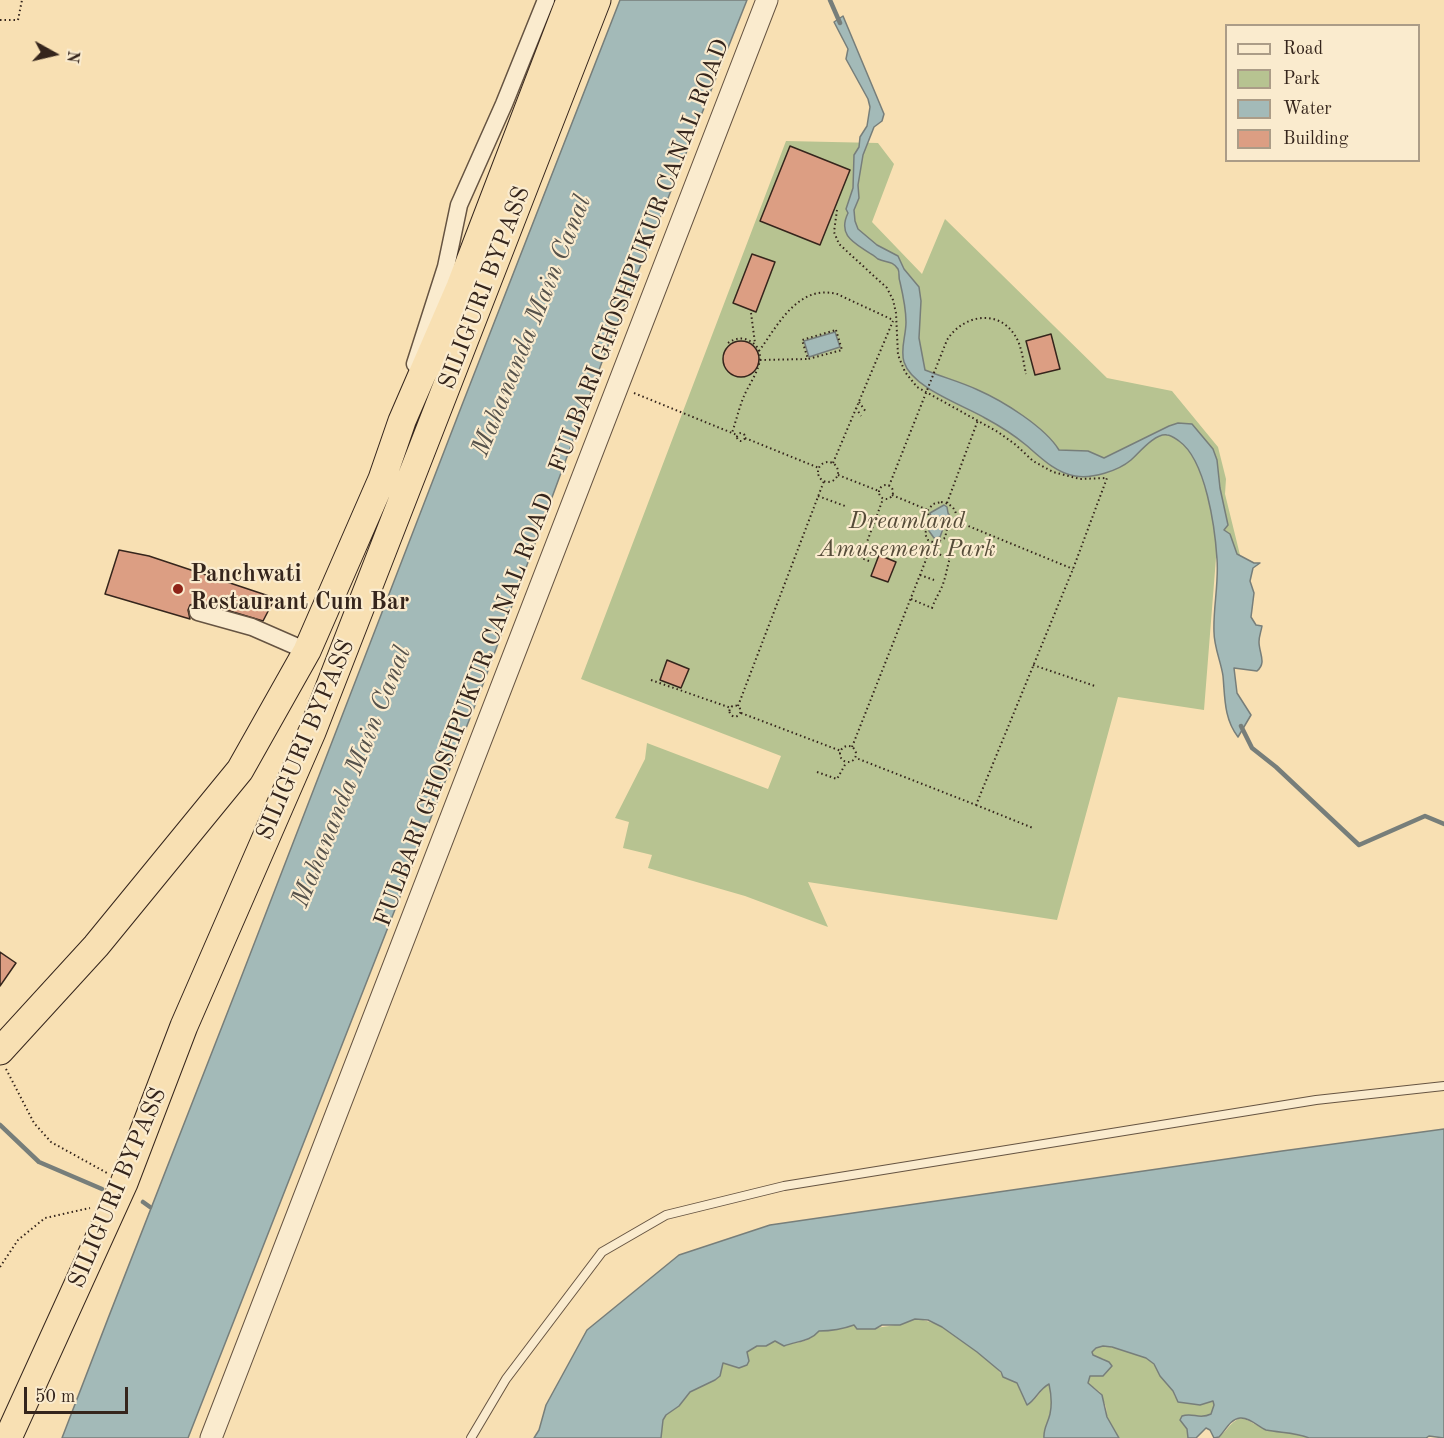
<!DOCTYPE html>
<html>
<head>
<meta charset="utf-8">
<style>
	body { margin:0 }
	#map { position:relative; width:1444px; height:1438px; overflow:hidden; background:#f8e0b3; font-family:"Old Standard TT",serif }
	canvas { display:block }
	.legend { position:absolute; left:1225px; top:24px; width:195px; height:138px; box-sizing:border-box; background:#faebce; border:2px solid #ab9c87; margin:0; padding:8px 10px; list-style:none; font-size:18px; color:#35251c }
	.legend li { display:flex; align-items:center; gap:12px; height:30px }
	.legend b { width:30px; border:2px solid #ab9c87 }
	.north { position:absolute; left:24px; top:24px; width:60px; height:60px; -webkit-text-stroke:4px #faebce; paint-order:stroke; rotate:98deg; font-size:16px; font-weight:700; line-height:24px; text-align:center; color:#35251c }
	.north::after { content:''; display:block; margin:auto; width:21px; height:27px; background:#35251c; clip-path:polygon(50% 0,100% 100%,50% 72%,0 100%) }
	.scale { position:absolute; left:24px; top:1387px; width:104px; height:27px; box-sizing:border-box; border:3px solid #35251c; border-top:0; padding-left:8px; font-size:18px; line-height:21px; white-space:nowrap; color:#35251c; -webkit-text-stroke:4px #faebce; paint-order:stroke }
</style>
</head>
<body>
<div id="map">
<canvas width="1444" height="1438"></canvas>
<ul class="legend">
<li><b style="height:8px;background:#faebce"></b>Road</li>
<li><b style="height:16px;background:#b7c391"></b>Park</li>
<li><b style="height:16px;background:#a3bab8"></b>Water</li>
<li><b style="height:16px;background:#dc9e83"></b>Building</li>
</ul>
<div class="north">N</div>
<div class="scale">50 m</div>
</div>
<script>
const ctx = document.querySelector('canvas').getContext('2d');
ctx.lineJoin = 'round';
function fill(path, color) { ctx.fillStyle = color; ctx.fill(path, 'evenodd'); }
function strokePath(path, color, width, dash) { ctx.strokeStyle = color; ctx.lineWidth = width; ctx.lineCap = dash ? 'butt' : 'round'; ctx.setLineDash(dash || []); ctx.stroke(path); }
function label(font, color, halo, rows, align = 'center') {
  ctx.font = font + ' "Old Standard TT",serif'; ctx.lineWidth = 4.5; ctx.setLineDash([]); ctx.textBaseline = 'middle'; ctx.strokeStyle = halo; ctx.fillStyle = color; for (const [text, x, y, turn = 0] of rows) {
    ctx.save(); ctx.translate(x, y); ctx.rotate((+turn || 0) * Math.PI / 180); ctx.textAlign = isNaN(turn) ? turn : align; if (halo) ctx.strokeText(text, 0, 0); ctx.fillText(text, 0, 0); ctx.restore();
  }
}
const green = new Path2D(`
	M 786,141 L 878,143 L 894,164 L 872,222 L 922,274 L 945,219 L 1107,378 L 1172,391 L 1218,447 L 1226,479 L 1225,494 L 1240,555 L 1216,558 L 1204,710 L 1118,697 L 1057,920 L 808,882 L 828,927 L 745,896 L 648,868 L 652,855 L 623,848 L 629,822 L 615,818 L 645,759 L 647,743 L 768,789 L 781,756 L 581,679 Z
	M 915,1318 C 924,1320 931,1322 939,1325 C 952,1332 998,1365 1003,1377 L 1017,1383 L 1027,1405 C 1037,1400 1040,1390 1049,1384 C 1051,1393 1052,1404 1050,1414 C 1048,1423 1043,1429 1044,1438 L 661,1438 L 663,1420 L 666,1415 L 679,1406 L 690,1392 L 715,1380 L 720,1376 L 723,1363 L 729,1365 L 748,1358 L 747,1355 L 748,1350 L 757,1346 L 766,1346 L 775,1341 C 791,1345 808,1344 819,1331 C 830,1331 840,1326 851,1326 C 857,1326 867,1328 874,1328 C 887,1327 903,1324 915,1318 Z
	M 1103,1346 C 1119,1348 1145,1352 1155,1366 C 1158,1370 1159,1374 1162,1378 C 1168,1384 1173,1389 1175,1397 L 1199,1405 L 1213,1401 L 1214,1405 L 1211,1414 L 1203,1418 L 1195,1416 L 1184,1426 L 1187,1429 L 1188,1438 L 1119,1438 L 1107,1417 L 1106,1407 L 1100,1392 L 1088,1383 L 1089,1376 L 1097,1376 L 1104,1359 L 1093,1356 L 1092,1352 L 1095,1348 Z
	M 1241,1418 C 1250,1420 1258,1427 1267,1430 C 1281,1433 1295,1432 1309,1438 L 1216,1438 C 1226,1434 1229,1422 1241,1418 Z`);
const water = new Path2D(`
	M 620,0 L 747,0 L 677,176 L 609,343 L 479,695 L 188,1438 L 62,1438 C 120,1286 180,1135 239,983 C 366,655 491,327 620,0 Z
	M 843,16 L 884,114 L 882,121 L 874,127 L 863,155 L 858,185 L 859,198 L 854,210 L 855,221 L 858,229 L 877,245 L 898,256 L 904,269 L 919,287 L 921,301 L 919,338 L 925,370 C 942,377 961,382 978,390 C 1003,401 1045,427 1059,450 L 1088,451 L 1104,458 L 1169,426 L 1178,423 L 1192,424 L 1213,449 L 1217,460 L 1220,488 L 1228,525 L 1224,530 L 1230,534 L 1237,554 L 1254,563 L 1260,563 L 1253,568 L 1250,581 L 1254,593 L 1251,617 L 1256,625 L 1262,626 C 1261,632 1259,636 1259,642 C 1259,653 1267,663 1257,671 L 1234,668 L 1237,693 L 1251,715 L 1238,737 C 1224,719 1225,698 1223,676 C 1221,662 1214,647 1214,632 C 1213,608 1219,583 1217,559 C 1215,528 1206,460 1179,441 C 1176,439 1171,435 1167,435 C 1155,433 1139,453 1131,460 C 1118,471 1092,479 1075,476 C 1056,473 1041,458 1026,445 C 1014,435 998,425 985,418 C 963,405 912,388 904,362 C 900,349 906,336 906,322 C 906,308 903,295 900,282 C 898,277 900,273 898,269 C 892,260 886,263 878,259 C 876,258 874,255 871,254 C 855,243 837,236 848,213 L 846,209 L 853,188 L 854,155 L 859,147 L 860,137 L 867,126 L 870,107 L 868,99 L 846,59 L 848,49 L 834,22 Z
	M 835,332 L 840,347 L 809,357 L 804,341 Z
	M 944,505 L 947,507 L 948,513 L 953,521 L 944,526 L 940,537 L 934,538 L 929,531 L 933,522 L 930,513 Z
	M 1444,1129 L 1444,1438 L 1429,1436 L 1426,1438 L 1309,1438 C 1295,1432 1281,1433 1266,1430 C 1258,1427 1250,1417 1240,1418 C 1230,1419 1225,1431 1219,1437 L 1214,1438 L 1210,1430 L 1206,1428 L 1196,1438 L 1188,1438 L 1187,1429 L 1180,1420 L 1182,1416 C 1193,1412 1199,1420 1211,1414 L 1214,1405 L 1213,1401 L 1200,1405 L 1178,1402 L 1173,1391 L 1160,1376 L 1154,1364 L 1146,1358 L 1112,1347 L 1103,1346 L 1096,1348 L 1092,1352 L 1093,1355 L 1109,1362 L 1112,1366 L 1103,1376 L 1090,1376 L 1088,1383 L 1102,1395 L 1107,1417 L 1119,1438 L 1044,1438 C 1043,1429 1048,1423 1050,1414 C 1052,1405 1051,1393 1049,1384 C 1039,1389 1036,1400 1027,1405 L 1017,1383 L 1003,1377 L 1001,1372 L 977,1352 L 942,1327 L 928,1320 L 915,1319 L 900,1325 L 882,1325 L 875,1329 L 857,1329 L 854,1325 C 843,1329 829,1331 819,1331 C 810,1342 796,1341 784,1346 L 775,1341 L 766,1346 L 757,1346 L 747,1352 L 749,1361 L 747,1365 L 739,1368 L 723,1363 L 720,1376 L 715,1380 L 690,1392 L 679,1406 L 666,1415 L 663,1420 L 661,1438 L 534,1438 L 539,1430 L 546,1405 L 587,1330 L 679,1255 L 770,1225 L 1282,1151 Z`);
const stream = new Path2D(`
	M 830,0 L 840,23
	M 1241,726 L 1252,748 L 1276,767 L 1359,845 L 1425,816 L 1444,824
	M 0,1125 L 39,1162 L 102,1189
	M 143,1202 L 150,1207`);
const building = new Path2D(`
	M 790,146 L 850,170 L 820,245 L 760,221 Z
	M 752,254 L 775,262 L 756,312 L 733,303 Z
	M 1051,334 L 1060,369 L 1035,375 L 1026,341 Z
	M723 359a18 18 0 1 1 36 0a18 18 0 1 1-36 0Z
	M 119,550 L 149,556 L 275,598 L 263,621 L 200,602 L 190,605 L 188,610 L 190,619 L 105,594 Z
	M 879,555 L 896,562 L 888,582 L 871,576 Z
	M 667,660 L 689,669 L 681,688 L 660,680 Z
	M 0,952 L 16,963 L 0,986 Z`);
const path = new Path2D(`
	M 0,20 L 18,20 L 22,0
	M 837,210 L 834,232 L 839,244 L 887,288 L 893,300 L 896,313 L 898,355 L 905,372 L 917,387 L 998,432 L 1016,445 L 1033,461 L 1053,472 L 1080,479 L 1107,478 L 1073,569 L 976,805 L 856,758
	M 751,313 L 755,343
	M 836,330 L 842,350 L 808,359 L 802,340 Z
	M 728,343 C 735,338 743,337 750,341 C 773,354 750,381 744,396 C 739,408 736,421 732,433
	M 759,351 C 778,325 798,284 837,294 L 893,320
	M 760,360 L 808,359
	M 634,393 L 737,435
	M 859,402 L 866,412
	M 856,408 L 861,416
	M737 437a4 4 0 1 1 8 0a4 4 0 1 1-8 0Z
	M 745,438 L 819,468
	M818 472a10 10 0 1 1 20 0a10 10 0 1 1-20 0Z
	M 833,463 L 893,321
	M 838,475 L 879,491
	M879 492a7 7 0 1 1 14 0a7 7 0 1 1-14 0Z
	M 889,486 L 947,340 C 962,316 996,308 1014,334 C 1022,345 1023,361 1026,374
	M 892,495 L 928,510
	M 818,496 L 845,506
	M 941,502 C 953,504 958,511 956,523 L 947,529 L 945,538 L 935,543 L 928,540 L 925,534 L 929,522 L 928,510 L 933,504 Z
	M 947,503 L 978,420
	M 855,512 L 876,520
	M 956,521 L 1073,569
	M 869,561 L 861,558 L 883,499
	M 920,575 L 934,580
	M 911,599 L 932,608 C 935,599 940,592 943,584 C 946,576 947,567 950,558 L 929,551
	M 1033,665 L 1095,686
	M 651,680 L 731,708
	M729.5 711a5.5 5.5 0 1 1 11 0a5.5 5.5 0 1 1-11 0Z
	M 738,706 L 824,481
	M 741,713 L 841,751
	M840 754a8 8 0 1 1 16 0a8 8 0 1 1-16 0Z
	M 852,747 L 933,542
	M 817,772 L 837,779 L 846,763
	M 976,805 L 1033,828
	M 6,1069 L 34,1123 L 51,1142 L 107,1173
	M 0,1267 L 18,1240 L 45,1218 L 90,1208`);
const service = new Path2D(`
	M 471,1438 L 506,1379 L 602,1252 L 666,1215 L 784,1186 L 1316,1100 L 1444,1086`);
const minor = new Path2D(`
	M 415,364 L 446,267 L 459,205 L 504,104 L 546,0
	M 198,612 L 252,627 L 307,651`);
const tertiary = new Path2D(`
	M 211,1438 L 767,0`);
const trunk = new Path2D(`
	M 0,1051 L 96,946 L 240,770 L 307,651 L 382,479 L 402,421 L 460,287 L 570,0
	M 8,1438 L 124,1183 L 184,1026 L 312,732 L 597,0`);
const markers = [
	[178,589,6,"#8f2418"]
];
const streetNames = [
	["FULBARI GHOSHPUKUR CANAL ROAD",640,256,-69],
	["SILIGURI BYPASS",485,288,-69],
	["FULBARI GHOSHPUKUR CANAL ROAD",465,710,-69],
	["SILIGURI BYPASS",306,740,-67],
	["SILIGURI BYPASS",118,1188,-67]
];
const parkNames = [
	["Dreamland",907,522],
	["Amusement Park",907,550]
];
const poiNames = [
	["Panchwati",190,575],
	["Restaurant Cum Bar",190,603]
];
const waterNames = [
	["Mahananda Main Canal",532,326,-68],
	["Mahananda Main Canal",352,777,-68]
];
fill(green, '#b7c391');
fill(water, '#a3bab8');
strokePath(water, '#777e7a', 1.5);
strokePath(stream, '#777e7a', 4.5);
fill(building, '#dc9e83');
strokePath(building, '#35251c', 1.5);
strokePath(service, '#665442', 10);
strokePath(minor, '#665442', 19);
strokePath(tertiary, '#665442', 23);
strokePath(trunk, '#35251c', 29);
strokePath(path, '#35251c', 2, [1.5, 3]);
strokePath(service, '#faebce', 8);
strokePath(minor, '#faebce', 16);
strokePath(tertiary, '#faebce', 21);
strokePath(trunk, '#f8e0b3', 27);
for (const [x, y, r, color] of markers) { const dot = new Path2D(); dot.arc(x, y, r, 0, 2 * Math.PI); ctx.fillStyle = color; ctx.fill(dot); strokePath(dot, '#faebce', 2); }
label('24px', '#35251c', '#faebce', streetNames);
label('italic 24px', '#564c39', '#faebce', parkNames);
label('bold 24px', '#35251c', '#faebce', poiNames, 'left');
label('italic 26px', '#56524b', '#faebce', waterNames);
</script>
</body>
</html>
